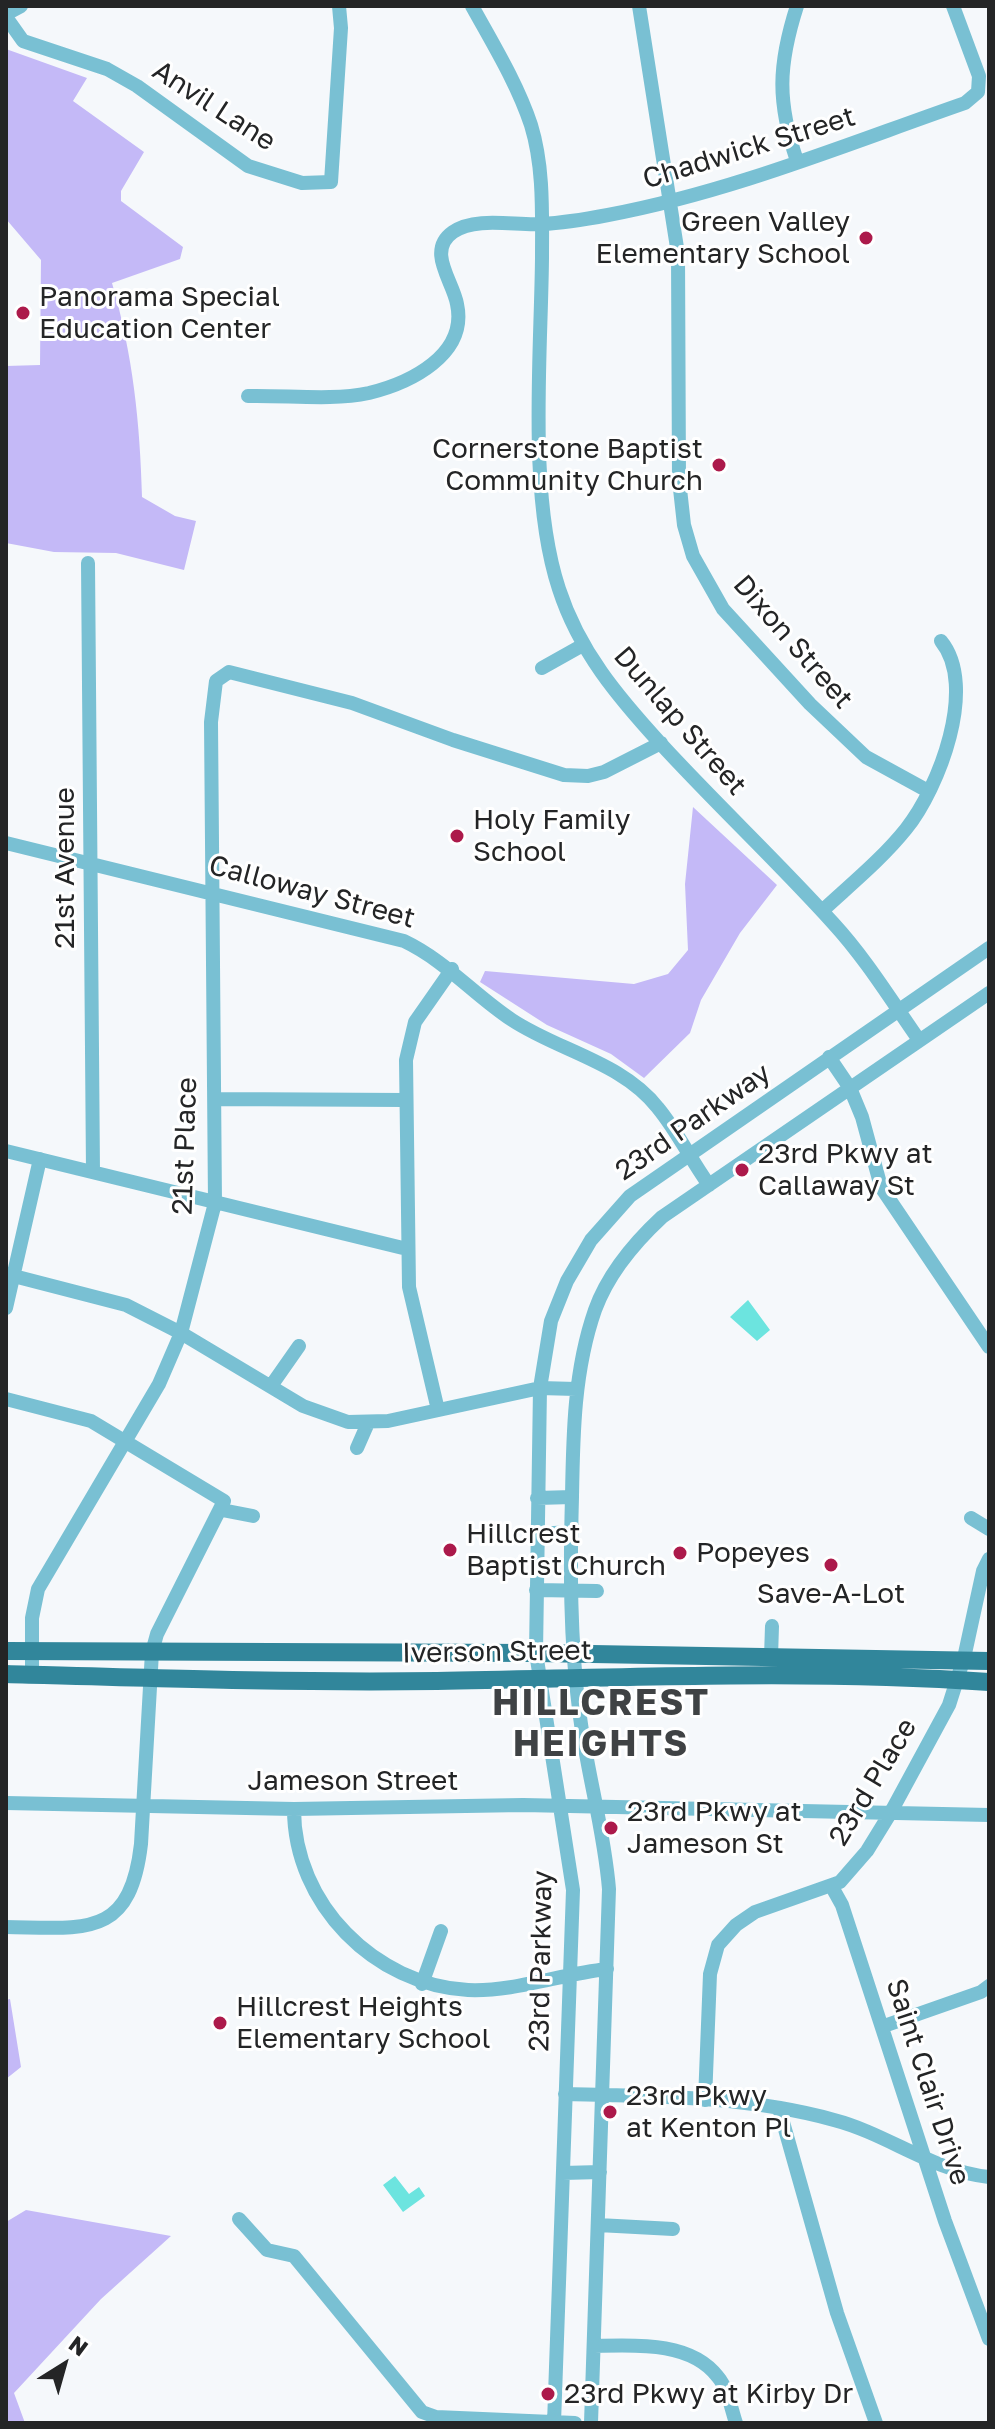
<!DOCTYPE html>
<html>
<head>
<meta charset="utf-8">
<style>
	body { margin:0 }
	#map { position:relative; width:995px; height:2429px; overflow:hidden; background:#f5f8fb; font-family:"Golos Text",sans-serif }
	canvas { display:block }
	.frame { position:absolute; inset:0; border:8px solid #242526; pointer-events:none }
	.north { position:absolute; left:24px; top:2325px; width:80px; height:80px; -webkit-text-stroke:6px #fff; paint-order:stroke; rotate:37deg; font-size:22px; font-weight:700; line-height:32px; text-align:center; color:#242526 }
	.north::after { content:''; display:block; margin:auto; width:28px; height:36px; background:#242526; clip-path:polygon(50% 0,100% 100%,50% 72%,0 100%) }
</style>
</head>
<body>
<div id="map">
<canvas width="995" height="2429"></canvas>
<div class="frame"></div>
<div class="north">N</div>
</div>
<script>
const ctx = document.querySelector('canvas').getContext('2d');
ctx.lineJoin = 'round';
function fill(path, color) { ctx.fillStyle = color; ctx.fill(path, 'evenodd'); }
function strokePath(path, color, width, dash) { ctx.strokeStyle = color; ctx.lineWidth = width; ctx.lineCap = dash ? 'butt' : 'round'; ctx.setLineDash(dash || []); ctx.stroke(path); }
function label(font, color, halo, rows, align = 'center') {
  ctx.font = font + ' "Golos Text",sans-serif'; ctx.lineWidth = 6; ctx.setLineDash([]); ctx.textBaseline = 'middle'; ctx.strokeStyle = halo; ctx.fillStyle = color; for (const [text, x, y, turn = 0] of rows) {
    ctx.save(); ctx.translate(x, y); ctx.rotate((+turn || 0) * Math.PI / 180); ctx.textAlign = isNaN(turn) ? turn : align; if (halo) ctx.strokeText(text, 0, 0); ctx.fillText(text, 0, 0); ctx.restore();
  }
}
const forest = new Path2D(`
	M 6,49 L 87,78 L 73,101 L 144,152 L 121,191 L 121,201 L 183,247 L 180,259 L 112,283 C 133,355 140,423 142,497 L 175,516 L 196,521 L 184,570 L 116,553 L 54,552 L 6,543 L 6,366 L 40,365 L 41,260 L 6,219 Z
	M 693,807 L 777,885 L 740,933 L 701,1000 L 690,1033 L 644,1078 L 611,1054 L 547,1025 L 480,982 L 485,971 L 634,984 L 668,974 L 688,950 L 685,884 Z
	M 10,1999 L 21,2067 L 6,2079 L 6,2000 Z
	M 26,2210 L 171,2236 L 101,2299 L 14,2393 L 25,2423 L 6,2423 L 6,2222 Z`);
const water = new Path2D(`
	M 748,1300 L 770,1330 L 757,1341 L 730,1317 Z
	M 395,2176 L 409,2194 L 419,2187 L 425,2196 L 403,2212 L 383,2185 Z`);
const minor = new Path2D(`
	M 472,6 C 493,44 517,83 531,125 C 544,167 542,214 542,258 C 541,358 528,495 559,589 C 579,651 618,697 661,744 C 717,805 778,862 833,923 C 866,959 891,1000 919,1040
	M 639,6 L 678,254 L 679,480 L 684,525 L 693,556 L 723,609 L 810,704 L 866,757 L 928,791
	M 6,14 L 21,6
	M 6,17 L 23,41 L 107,69 L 137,86 L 248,166 L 302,183 L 331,182 L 341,28 L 339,6
	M 797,161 C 777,102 778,65 797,6
	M 248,396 C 288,395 331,401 369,393 C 410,383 468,355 457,304 C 453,281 426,251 453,232 C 476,216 516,226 542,224 C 564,223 587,219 608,215 C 731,192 847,144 965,103 L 978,92 L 979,76 L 953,6
	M 88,563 L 93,1172
	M 542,668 L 583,645
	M 6,843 L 404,941 C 446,961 474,995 512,1020 C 559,1051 622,1062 658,1108 C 677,1131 691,1160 709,1185
	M 822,911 C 850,885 882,859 906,829 C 939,788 978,686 941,641
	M 829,1057 L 850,1088 L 862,1117 L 881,1187 L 989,1347
	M 215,1099 L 405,1100
	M 6,1151 L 407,1249
	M 6,1274 L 126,1305 L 181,1333 L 303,1406 L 348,1422 L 388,1421 L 540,1388 L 576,1389
	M 6,1308 L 40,1159
	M 271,1386 L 299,1346
	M 6,1399 L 91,1421 L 224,1501 L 157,1634 L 152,1652 L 141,1844 C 130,1939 85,1928 6,1927
	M 438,1410 L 409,1287 L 406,1060 L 415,1022 L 452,969
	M 357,1448 L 368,1423
	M 537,1498 L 572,1497
	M 222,1510 L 253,1516
	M 971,1518 L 989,1529
	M 537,1534 L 571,1532
	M 536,1590 L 597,1591
	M 771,1657 L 772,1626
	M 32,1675 L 32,1618 L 38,1589 L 159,1384 L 181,1333 L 215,1203 L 211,722 L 216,681 L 229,672 L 352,703 L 453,740 L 564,775 L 588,776 L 604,772 L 661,743
	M 6,1803 L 294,1809 L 523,1805 L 989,1815
	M 294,1809 C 294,1904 375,1985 468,1990 C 514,1992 561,1974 607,1969
	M 832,1887 L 842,1905 L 945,2221 L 989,2339
	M 422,1984 L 441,1931
	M 884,2026 L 981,1992 L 989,1986
	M 565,2094 C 654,2096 748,2096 834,2120 C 888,2134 932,2171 989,2177
	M 705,2100 L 710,1974 L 718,1945 L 736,1925 L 755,1912 L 840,1882 L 867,1851 L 891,1812 L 949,1705 L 964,1658 L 983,1571 L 989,1559
	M 779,2108 L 837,2313 L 876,2423
	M 563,2173 L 600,2172
	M 239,2219 L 267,2250 L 294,2256 L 422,2412 L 436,2417 L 575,2423
	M 598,2225 L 673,2229
	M 595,2346 C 635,2345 691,2341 718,2377 C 728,2389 731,2408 736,2423
	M 554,2423 L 573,1890 L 536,1653 L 540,1388 L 551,1321 L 567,1281 L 591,1240 L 630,1196 L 989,948
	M 591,2423 L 609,1889 C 604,1827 586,1770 579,1709 C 570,1639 570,1568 572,1497 C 573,1434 574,1370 595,1310 C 608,1274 634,1243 662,1217 L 989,993`);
const major = new Path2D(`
	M 6,1651 L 536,1653 L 989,1661
	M 6,1674 C 150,1678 293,1683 437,1681 C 620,1678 806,1669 989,1682`);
const markers = [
	[866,238,8,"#ac1a4b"],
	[23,313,8,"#ac1a4b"],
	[719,465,8,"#ac1a4b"],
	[457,836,8,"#ac1a4b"],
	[742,1170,8,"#ac1a4b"],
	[450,1550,8,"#ac1a4b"],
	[680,1553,8,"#ac1a4b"],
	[831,1565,8,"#ac1a4b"],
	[611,1828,8,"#ac1a4b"],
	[220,2023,8,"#ac1a4b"],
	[610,2112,8,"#ac1a4b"],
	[548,2394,8,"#ac1a4b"]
];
const streetNames = [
	["Anvil Lane",214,106,33],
	["Chadwick Street",749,148,-17],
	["Dixon Street",793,642,49],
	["Dunlap Street",680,721,49],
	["21st Avenue",65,868,-90],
	["Calloway Street",312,892,15],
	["23rd Parkway",693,1122,-35],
	["21st Place",185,1146,-88],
	["Iverson Street",497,1652,-1],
	["Jameson Street",353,1781],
	["23rd Place",873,1782,-59],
	["23rd Parkway",541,1961,-89],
	["Saint Clair Drive",928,2082,72]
];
const poiNames = [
	["Green Valley",850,222,"right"],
	["Elementary School",850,254,"right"],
	["Panorama Special",39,297],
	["Education Center",39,329],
	["Cornerstone Baptist",703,449,"right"],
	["Community Church",703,481,"right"],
	["Holy Family",473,820],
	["School",473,852],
	["23rd Pkwy at",758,1154],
	["Callaway St",758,1186],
	["Hillcrest",466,1534],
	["Baptist Church",466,1566],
	["Popeyes",696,1553],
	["Save-A-Lot",831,1594,"center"],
	["23rd Pkwy at",627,1812],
	["Jameson St",627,1844],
	["Hillcrest Heights",236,2007],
	["Elementary School",236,2039],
	["23rd Pkwy",626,2096],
	["at Kenton Pl",626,2128],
	["23rd Pkwy at Kirby Dr",564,2394]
];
const districtNames = [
	["HILLCREST",601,1704],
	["HEIGHTS",601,1745]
];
fill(forest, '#c4b9f7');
fill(water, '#6ce4df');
strokePath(minor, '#79c0d3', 14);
strokePath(major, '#31869b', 18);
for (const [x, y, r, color] of markers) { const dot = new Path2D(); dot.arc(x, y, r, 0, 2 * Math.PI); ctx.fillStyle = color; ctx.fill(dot); strokePath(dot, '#fff', 3); }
label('28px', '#242526', '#fff', streetNames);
label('28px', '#242526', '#fff', poiNames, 'left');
ctx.letterSpacing = '2px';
label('bold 36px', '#3f4244', '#fff', districtNames);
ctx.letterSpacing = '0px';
</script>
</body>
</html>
